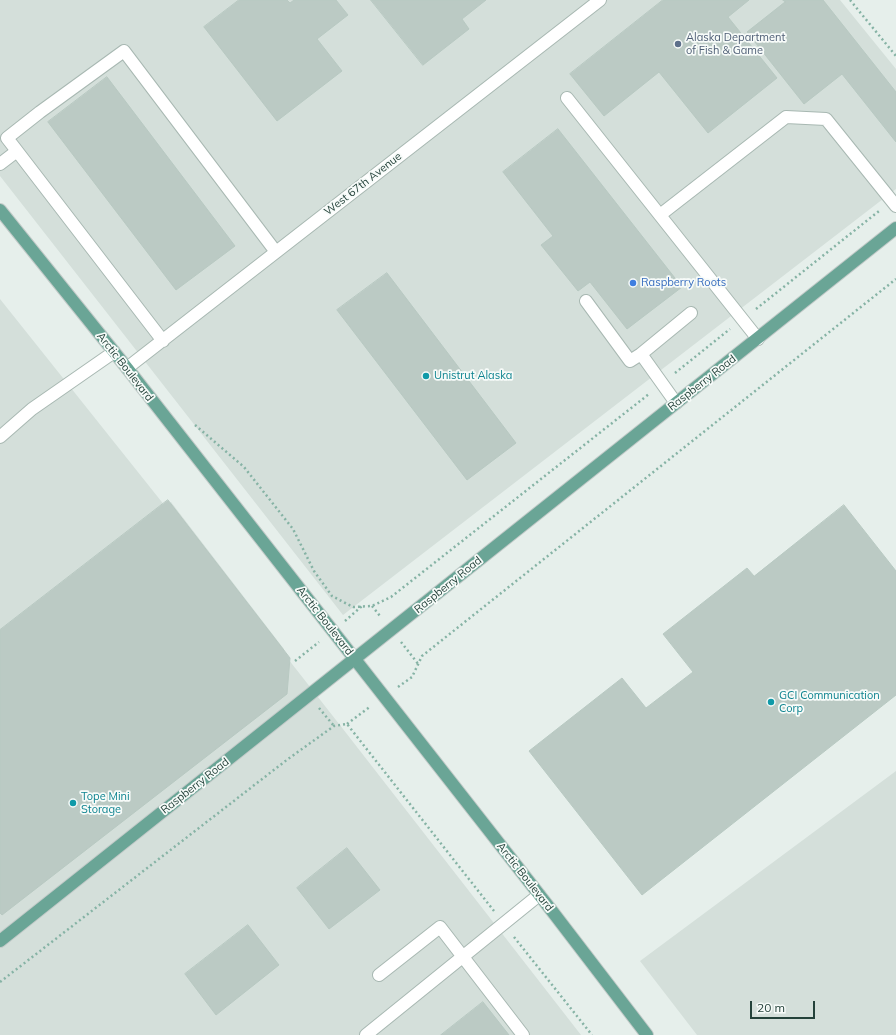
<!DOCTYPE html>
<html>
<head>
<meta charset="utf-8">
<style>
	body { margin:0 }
	#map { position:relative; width:896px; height:1035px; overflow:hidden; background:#e6efeb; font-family:Mulish,sans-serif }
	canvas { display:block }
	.scale { position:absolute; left:750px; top:1001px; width:65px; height:18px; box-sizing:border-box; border:2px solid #24423a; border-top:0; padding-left:5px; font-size:12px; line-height:14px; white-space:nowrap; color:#24423a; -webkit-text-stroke:3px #f7fbf9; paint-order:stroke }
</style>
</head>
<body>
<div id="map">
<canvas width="896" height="1035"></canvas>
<div class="scale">20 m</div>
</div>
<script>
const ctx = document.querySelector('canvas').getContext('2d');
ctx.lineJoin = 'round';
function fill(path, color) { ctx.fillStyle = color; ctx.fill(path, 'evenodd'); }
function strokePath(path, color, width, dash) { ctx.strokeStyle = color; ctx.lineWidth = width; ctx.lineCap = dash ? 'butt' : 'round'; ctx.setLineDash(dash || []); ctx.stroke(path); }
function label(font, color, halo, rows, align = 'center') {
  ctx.font = font + ' Mulish,sans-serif'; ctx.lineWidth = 3.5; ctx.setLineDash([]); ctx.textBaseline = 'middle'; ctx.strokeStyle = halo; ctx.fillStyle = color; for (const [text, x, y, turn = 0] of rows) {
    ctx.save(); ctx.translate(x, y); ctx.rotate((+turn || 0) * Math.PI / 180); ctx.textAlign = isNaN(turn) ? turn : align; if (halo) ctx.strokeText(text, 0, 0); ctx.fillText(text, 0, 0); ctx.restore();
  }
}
const built = new Path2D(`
	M 0,0 L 840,0 L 896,69 L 896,189 L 343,615 L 0,176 Z
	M 0,299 L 165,506 L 171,502 L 284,649 L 285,655 L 343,729 L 581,1035 L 0,1035 Z
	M 896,771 L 896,1035 L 697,1035 L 640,961 Z`);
const building = new Path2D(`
	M 239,0 L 287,0 L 290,3 L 294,0 L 336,0 L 348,15 L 317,39 L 342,71 L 277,121 L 204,27 Z
	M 371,0 L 486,0 L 462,19 L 469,29 L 423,65 Z
	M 663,0 L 749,0 L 728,17 L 777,78 L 708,133 L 659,72 L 604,116 L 570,74 Z
	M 783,0 L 823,0 L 896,92 L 896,142 L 842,74 L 804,104 L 747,32 L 785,2 Z
	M 107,77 L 235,246 L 176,290 L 48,122 Z
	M 558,129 L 682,287 L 627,329 L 590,282 L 578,291 L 541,245 L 553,236 L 503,172 Z
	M 387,273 L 516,443 L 467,480 L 337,310 Z
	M 168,500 L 290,658 L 287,694 L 2,915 L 0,913 L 0,630 Z
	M 844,505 L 896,571 L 896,695 L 642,895 L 529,751 L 622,678 L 646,708 L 693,672 L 663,634 L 747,568 L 754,576 Z
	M 347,848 L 380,890 L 329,929 L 297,888 Z
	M 248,925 L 279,965 L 216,1015 L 185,974 Z
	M 483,1002 L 509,1035 L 441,1035 Z`);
const path = new Path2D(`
	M 850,0 L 896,56
	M 756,309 L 879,211
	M 675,373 L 730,329
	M 195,425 L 244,467 L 293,529 L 314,571 L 332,596 L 353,607 L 372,606 L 391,597 L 649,394
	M 372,606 L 380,616
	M 345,621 L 362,606
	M 401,642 L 419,665
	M 295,661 L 319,642
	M 398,687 L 412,677 L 422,656 L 896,279
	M 319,708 L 334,726
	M 347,724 L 371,706
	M 514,937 L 592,1035
	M 0,982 L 288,759 L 334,726 L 347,724 L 494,911`);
const minor = new Path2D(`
	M 567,98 L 758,339
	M 17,151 L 7,138 L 40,112 L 124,51 L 276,252
	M 0,164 L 17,151 L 163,341
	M 660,215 L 786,117 L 826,119 L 896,206
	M 586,301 L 630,361 L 641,354
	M 127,368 L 600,0
	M 676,403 L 641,354 L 691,313
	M 0,437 L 32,409 L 114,352
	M 379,975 L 440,927 L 523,1035
	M 366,1035 L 539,895`);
const major = new Path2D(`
	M 0,210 L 127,368 L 552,911 L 647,1035
	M 0,941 L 896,228`);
const markers = [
	[678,44,4,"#5c6f8a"],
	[633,283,4,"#3f7fe0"],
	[426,376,4,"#0f9aa8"],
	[771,702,4,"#0f9aa8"],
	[73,803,4,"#0f9aa8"]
];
const serviceNames = [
	["Alaska Department",686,38],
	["of Fish & Game",686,51]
];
const streetNames = [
	["West 67th Avenue",363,184,-38],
	["Arctic Boulevard",125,367,52],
	["Raspberry Road",702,383,-38],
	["Raspberry Road",448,585,-39],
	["Arctic Boulevard",325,621,52],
	["Raspberry Road",195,786,-38],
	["Arctic Boulevard",525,877,52]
];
const shopNames = [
	["Raspberry Roots",641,283]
];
const cultureNames = [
	["Unistrut Alaska",434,376],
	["GCI Communication",779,696],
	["Corp",779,709],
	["Tope Mini",81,797],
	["Storage",81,810]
];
fill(built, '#d4dfda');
fill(building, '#bbcac4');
strokePath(building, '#b8c9c2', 1);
strokePath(minor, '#a8b8b2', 14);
strokePath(major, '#c2cac8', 14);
strokePath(path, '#86b3a5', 2.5, [2, 3]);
strokePath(minor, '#fff', 12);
strokePath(major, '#6aa596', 12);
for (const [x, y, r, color] of markers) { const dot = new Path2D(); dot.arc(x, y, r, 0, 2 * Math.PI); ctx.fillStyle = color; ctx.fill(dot); strokePath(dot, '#f7fbf9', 1.5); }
label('11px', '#4e5e75', '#f7fbf9', serviceNames, 'left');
label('11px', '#24423a', '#f7fbf9', streetNames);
label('11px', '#366cbe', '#f7fbf9', shopNames, 'left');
label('11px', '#0d838f', '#f7fbf9', cultureNames, 'left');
</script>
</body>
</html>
